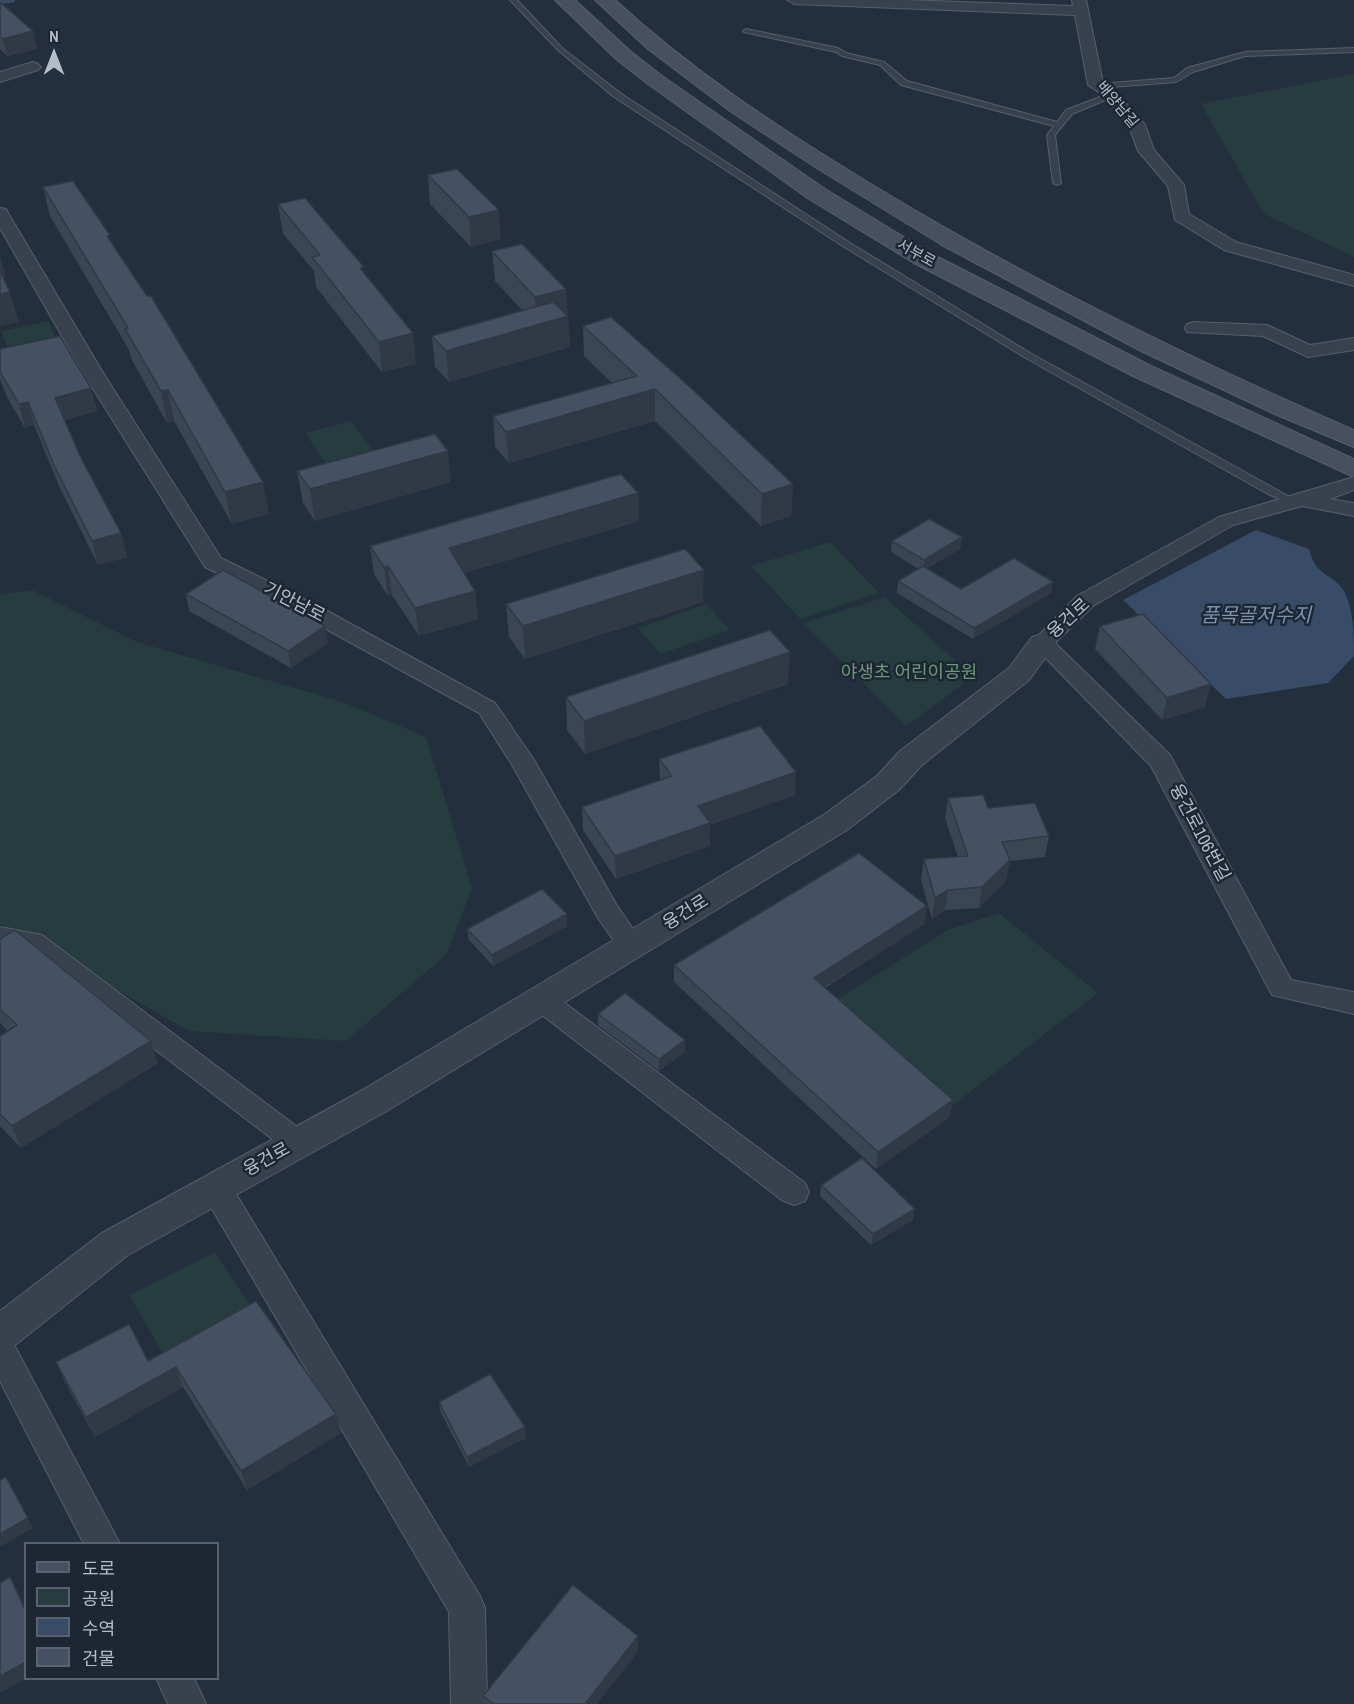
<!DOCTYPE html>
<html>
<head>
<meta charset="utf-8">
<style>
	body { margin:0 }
	#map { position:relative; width:1354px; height:1704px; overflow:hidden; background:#242f3e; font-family:"Archivo Narrow","Noto Sans KR",sans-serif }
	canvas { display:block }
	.legend { position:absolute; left:24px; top:1542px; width:195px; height:138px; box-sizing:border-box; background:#1d2633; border:2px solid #59626f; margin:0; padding:8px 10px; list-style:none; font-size:18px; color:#b4bcc9 }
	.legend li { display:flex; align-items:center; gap:12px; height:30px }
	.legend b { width:30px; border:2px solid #59626f }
	.north { position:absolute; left:24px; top:24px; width:60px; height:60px; -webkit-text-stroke:4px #1d2633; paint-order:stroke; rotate:0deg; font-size:16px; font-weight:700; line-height:24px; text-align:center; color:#b4bcc9 }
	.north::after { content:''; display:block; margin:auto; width:21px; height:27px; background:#b4bcc9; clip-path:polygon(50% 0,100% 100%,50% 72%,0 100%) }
</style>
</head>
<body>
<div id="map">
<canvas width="1354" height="1704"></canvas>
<ul class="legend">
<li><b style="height:8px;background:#465061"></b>도로</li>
<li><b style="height:16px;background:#263c3f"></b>공원</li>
<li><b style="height:16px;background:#394c67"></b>수역</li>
<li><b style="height:16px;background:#455162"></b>건물</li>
</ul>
<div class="north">N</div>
</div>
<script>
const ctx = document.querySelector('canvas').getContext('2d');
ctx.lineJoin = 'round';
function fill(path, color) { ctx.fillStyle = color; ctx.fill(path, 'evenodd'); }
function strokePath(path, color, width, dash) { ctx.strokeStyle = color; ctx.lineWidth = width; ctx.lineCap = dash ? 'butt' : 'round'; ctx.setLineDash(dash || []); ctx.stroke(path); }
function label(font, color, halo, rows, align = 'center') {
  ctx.font = font + ' "Archivo Narrow","Noto Sans KR",sans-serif'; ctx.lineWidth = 5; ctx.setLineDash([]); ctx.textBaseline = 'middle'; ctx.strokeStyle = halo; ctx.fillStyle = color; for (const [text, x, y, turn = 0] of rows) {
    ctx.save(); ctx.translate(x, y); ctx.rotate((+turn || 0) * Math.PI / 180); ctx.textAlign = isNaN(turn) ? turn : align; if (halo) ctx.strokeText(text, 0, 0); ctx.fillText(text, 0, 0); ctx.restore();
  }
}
const green = new Path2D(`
	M 1354,74 L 1354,257 L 1264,214 L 1201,104 Z
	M 48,321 L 63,353 L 14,365 L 1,331 Z
	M 351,421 L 383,465 L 336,478 L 305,433 Z
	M 830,542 L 879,593 L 800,619 L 751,566 Z
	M 32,590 L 137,642 L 343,702 L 426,737 L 472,888 L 447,954 L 346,1041 L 189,1031 L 0,924 L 0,595 Z
	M 885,597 L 973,677 L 906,726 L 804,623 Z
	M 706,604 L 730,630 L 660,654 L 638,628 Z
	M 999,913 L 1098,993 L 953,1105 L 833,1002 L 948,930 Z
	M 215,1252 L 261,1322 L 173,1371 L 129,1295 Z`);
const water = new Path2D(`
	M 1256,530 L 1309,549 C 1316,578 1332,572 1344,591 C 1354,610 1354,635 1354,656 L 1328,683 L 1226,699 L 1123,600 Z`);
const stream = new Path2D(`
	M 0,2 L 13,0`);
const service = new Path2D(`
	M 510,0 L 517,0 L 562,48 L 620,93 L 847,241 L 1030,353 L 1297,501 L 1292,504 L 1268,494 L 1024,357 L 841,245 L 614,97 L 558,50 Z
	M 746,29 L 838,48 L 846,53 L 884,62 L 907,81 L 1057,122 L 1066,110 L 1108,94 L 1115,96 L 1072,114 L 1055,135 L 1061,183 L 1057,185 L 1053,183 L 1047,135 L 1054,126 L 901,85 L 880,65 L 842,56 L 836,52 L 744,32 L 743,31 Z
	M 1354,48 L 1354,52 L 1245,56 L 1193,72 L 1176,82 L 1098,88 L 1094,86 L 1098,84 L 1174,78 L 1187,68 L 1245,52 Z`);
const minor = new Path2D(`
	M 787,0 L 905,0 L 1073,6 L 1072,0 L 1086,0 L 1103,83 L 1114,90 L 1145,125 L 1154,150 L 1184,185 L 1189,214 L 1236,242 L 1354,275 L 1354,286 L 1224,250 L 1175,220 L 1168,186 L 1138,151 L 1129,126 L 1104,96 L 1088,85 L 1075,15 L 794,4 Z
	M 33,62 L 38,64 L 41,67 L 38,70 L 0,82 L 0,72 Z
	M 0,208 L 6,209 L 8,213 L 105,376 L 221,558 L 320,607 L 495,703 L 534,760 L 616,904 L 645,947 L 641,954 L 632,957 L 623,954 L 598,918 L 511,763 L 479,713 L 304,617 L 205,567 L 85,376 L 0,228 Z
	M 1194,322 L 1267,325 L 1310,345 L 1354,338 L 1354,350 L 1308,357 L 1263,336 L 1187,332 L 1185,328 L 1187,324 Z
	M 1354,477 L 1354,490 L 1330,499 L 1354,503 L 1354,516 L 1302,506 L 1233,525 L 1093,606 L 1055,643 L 1170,755 L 1291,980 L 1354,992 L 1354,1014 L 1272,995 L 1151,766 L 1031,643 L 1077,596 L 1219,517 Z
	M 0,927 L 42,935 L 308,1135 L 313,1143 L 308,1151 L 298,1155 L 288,1151 L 26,951 L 0,947 Z
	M 543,991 L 553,994 L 805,1183 L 809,1192 L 805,1201 L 794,1205 L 783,1201 L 533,1008 L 529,1001 L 533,994 Z
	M 216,1176 L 227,1179 L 480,1596 L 485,1608 L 487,1704 L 451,1704 L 449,1612 L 205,1197 L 201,1188 L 205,1179 Z
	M 0,1335 L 11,1339 L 120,1544 L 84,1544 L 0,1381 Z
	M 156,1678 L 194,1678 L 206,1704 L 168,1704 Z`);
const tertiary = new Path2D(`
	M 1042,634 L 1052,637 L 1056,643 L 1029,680 L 922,765 L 899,790 L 847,830 L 385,1112 L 128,1255 L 14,1346 L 0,1351 L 0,1311 L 102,1233 L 359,1092 L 825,814 L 877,776 L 900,751 L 1009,668 L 1032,637 Z`);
const secondary = new Path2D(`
	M 555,0 L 575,0 L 630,51 L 662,76 L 825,189 L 930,253 L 1151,366 L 1354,459 L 1354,477 L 1133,376 L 914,263 L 809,199 L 648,84 L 616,59 Z
	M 595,0 L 615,0 C 690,69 774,125 861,178 C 1019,275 1184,356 1354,430 L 1354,447 L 1277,415 L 1141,351 L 942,245 L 815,167 L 730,111 L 648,49 Z`);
const wall = new Path2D(`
	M 0,2 L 33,31 L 37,49 L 7,56 L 0,49 Z
	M 428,175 L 501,239 L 471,247 L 430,204 Z
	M 43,187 L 112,243 L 269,514 L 232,524 L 174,421 L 167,423 L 132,360 L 129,350 L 50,216 Z
	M 278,204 L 365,274 L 416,364 L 382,372 L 316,287 L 314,271 L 283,234 Z
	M 492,251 L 566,289 L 570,347 L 449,382 L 435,367 L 432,336 L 522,310 L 495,281 Z
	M 583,326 L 793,484 L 791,516 L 761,526 L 655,421 L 509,463 L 495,447 L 493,416 L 612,383 L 584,356 Z
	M 0,349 L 91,388 L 97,411 L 65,420 L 81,458 L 121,533 L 127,557 L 98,565 L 60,488 L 34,425 L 25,428 L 8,399 L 0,379 Z
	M 297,471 L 451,482 L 315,521 L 303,503 Z
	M 638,493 L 639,521 L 464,573 L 475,591 L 478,619 L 419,636 L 392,595 L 388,596 L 374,574 L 370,546 Z
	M 962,537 L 960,549 L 927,568 L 961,589 L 1051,593 L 973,639 L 897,593 L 898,581 L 919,569 L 891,552 L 892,541 Z
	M 186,594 L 325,626 L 328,643 L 291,668 L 189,611 Z
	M 703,602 L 525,659 L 509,637 L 506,604 Z
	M 1100,626 L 1205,707 L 1162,720 L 1095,649 Z
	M 788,684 L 585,754 L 567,730 L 566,697 Z
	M 659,759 L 795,795 L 710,825 L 710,846 L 616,879 L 583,830 L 582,807 L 660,781 Z
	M 948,798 L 988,808 L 1049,836 L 1045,857 L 1010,861 L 1006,881 L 979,908 L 945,910 L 932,919 L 921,880 L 924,859 L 958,857 L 945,818 Z
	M 924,924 L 825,988 L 950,1117 L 876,1169 L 674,982 L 674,965 Z
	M 567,926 L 493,966 L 469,940 L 467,929 Z
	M 0,939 L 158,1063 L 21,1148 L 0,1126 L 0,1036 L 8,1031 L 0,1023 Z
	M 598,1014 L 685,1040 L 685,1052 L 659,1071 L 598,1025 Z
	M 821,1185 L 913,1220 L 871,1245 L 820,1196 Z
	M 148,1361 L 336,1414 L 341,1433 L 247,1490 L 183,1387 L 95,1437 L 65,1382 L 56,1362 Z
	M 439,1402 L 526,1438 L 469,1467 L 441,1413 Z
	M 638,1636 L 638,1651 L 597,1704 L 485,1704 L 483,1696 Z`);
const shadedWall = new Path2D(`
	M 33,31 L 37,49 L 7,56 L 3,39 Z
	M 499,210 L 501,239 L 471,247 L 469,217 Z
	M 0,256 L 6,277 L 0,279 Z
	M 566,289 L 570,347 L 449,382 L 446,351 L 537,325 L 535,297 Z
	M 10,292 L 19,322 L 0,326 L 0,294 Z
	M 413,333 L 416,364 L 382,372 L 379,342 Z
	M 91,388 L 97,411 L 61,421 L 55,398 Z
	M 655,389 L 655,421 L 509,463 L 506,432 Z
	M 168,390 L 174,421 L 167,423 L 161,391 Z
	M 28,402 L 34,425 L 25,428 L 19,404 Z
	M 448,451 L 451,482 L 315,521 L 310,489 Z
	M 263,482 L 269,514 L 232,524 L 225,492 Z
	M 793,484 L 791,516 L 761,526 L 762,494 Z
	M 638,493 L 639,521 L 452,577 L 449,548 Z
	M 121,533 L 127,557 L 98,565 L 92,541 Z
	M 962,537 L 960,549 L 923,571 L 924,560 Z
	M 388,566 L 392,595 L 388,596 L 384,567 Z
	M 704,570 L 703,602 L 525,659 L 523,626 Z
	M 1053,582 L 1051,593 L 973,639 L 974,628 Z
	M 475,591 L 478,619 L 419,636 L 415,608 Z
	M 325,626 L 328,643 L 291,668 L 288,651 Z
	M 790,652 L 788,684 L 585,754 L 584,721 Z
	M 1211,684 L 1205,707 L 1162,720 L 1167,698 Z
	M 796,772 L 795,795 L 710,825 L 710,846 L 616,879 L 615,856 L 698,806 Z
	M 1010,860 L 1006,881 L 979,908 L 982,887 Z
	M 948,890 L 945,910 L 932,919 L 935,898 Z
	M 927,906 L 924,924 L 812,995 L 814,978 Z
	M 567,914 L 567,926 L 493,966 L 492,955 Z
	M 685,1040 L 685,1052 L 659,1071 L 659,1059 Z
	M 151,1041 L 158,1063 L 21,1148 L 12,1126 Z
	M 953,1100 L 950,1117 L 876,1169 L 878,1152 Z
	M 915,1209 L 913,1220 L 871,1245 L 873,1234 Z
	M 176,1367 L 183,1387 L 95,1437 L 86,1417 Z
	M 336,1414 L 341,1433 L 247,1490 L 241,1471 Z
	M 525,1427 L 526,1438 L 469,1467 L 467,1457 Z
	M 28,1518 L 33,1528 L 0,1547 L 0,1534 Z
	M 10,1577 L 18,1591 L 26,1608 L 26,1612 Z
	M 638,1636 L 638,1651 L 597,1704 L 585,1704 Z
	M 26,1662 L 26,1678 L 27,1678 L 0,1693 L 0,1676 Z`);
const building = new Path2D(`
	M 0,2 L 33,31 L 3,39 L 0,36 Z
	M 457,169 L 499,210 L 469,217 L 428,175 Z
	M 73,181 L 110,235 L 107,236 L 147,296 L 151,296 L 263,482 L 225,492 L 168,390 L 161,391 L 125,329 L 128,328 L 43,187 Z
	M 305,198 L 364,267 L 360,268 L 413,333 L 379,342 L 312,257 L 320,255 L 278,204 Z
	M 522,244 L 566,289 L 535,297 L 492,251 Z
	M 0,271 L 10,292 L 0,294 Z
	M 553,302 L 568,316 L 446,351 L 432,336 Z
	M 611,317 L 691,388 L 793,484 L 762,494 L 655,389 L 506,432 L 493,416 L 637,376 L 583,326 Z
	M 60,336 L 91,388 L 55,398 L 81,458 L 121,533 L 92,541 L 54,465 L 28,402 L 19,404 L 0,372 L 0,349 Z
	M 435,434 L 448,451 L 310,489 L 297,471 Z
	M 621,474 L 638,493 L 449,548 L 475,591 L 415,608 L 388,566 L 384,567 L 370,546 Z
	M 929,519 L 962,537 L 924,560 L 892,541 Z
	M 685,549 L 704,570 L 523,626 L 506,604 Z
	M 1014,558 L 1053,582 L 974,628 L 898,581 L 923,566 L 961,589 Z
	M 223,570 L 325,626 L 288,651 L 186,594 Z
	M 1143,614 L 1211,684 L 1167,698 L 1100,626 Z
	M 770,630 L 790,652 L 584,721 L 566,697 Z
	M 760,726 L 796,772 L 698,806 L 710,823 L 615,856 L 582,807 L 672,776 L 659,759 Z
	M 983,795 L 988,808 L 1035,803 L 1049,836 L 1002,842 L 1010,860 L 982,887 L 948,890 L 935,898 L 924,859 L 968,856 L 948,798 Z
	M 859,853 L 927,906 L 814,978 L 953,1100 L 878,1152 L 674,965 Z
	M 542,889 L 567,914 L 492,955 L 467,929 Z
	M 15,930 L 151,1041 L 12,1126 L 0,1114 L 0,1036 L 17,1025 L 0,1009 L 0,939 Z
	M 625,993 L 685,1040 L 659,1059 L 598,1014 Z
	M 862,1158 L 915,1209 L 873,1234 L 821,1185 Z
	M 256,1301 L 336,1414 L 241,1471 L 176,1367 L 86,1417 L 56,1362 L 129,1324 L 148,1361 Z
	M 490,1374 L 525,1427 L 467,1457 L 439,1402 Z
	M 6,1477 L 28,1518 L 0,1534 L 0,1480 Z
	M 10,1577 L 26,1612 L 26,1662 L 0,1676 L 0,1583 Z
	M 573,1585 L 638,1636 L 585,1704 L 494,1704 L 483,1696 Z`);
const farStreetnames = [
	["배양남길",1117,105,50],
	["서부로",916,254,29]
];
const streetNames = [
	["기안남로",294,603,27],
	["융건로",1069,619,-42],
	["융건로106번길",1199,833,62],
	["융건로",686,913,-32],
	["융건로",267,1160,-29]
];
const parkNames = [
	["야생초 어린이공원",909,673]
];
const waterNames = [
	["품목골저수지",1256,617]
];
fill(green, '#263c3f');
fill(water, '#394c67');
strokePath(stream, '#394c67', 4.5);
strokePath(service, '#565f6c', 2);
strokePath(minor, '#565f6c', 2);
strokePath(tertiary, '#565f6c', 2);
strokePath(secondary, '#565f6c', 2);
fill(service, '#38414e');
fill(minor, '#38414e');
fill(tertiary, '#38414e');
fill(secondary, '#465061');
fill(wall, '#3b4654');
fill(shadedWall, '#303945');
fill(building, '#455162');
strokePath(building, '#303945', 1.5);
label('15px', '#b4bcc9', '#1d2633', farStreetnames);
label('18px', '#b4bcc9', '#1d2633', streetNames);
label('18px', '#6b9a76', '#1d2633', parkNames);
label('italic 20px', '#7c92b1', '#1d2633', waterNames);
</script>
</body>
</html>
